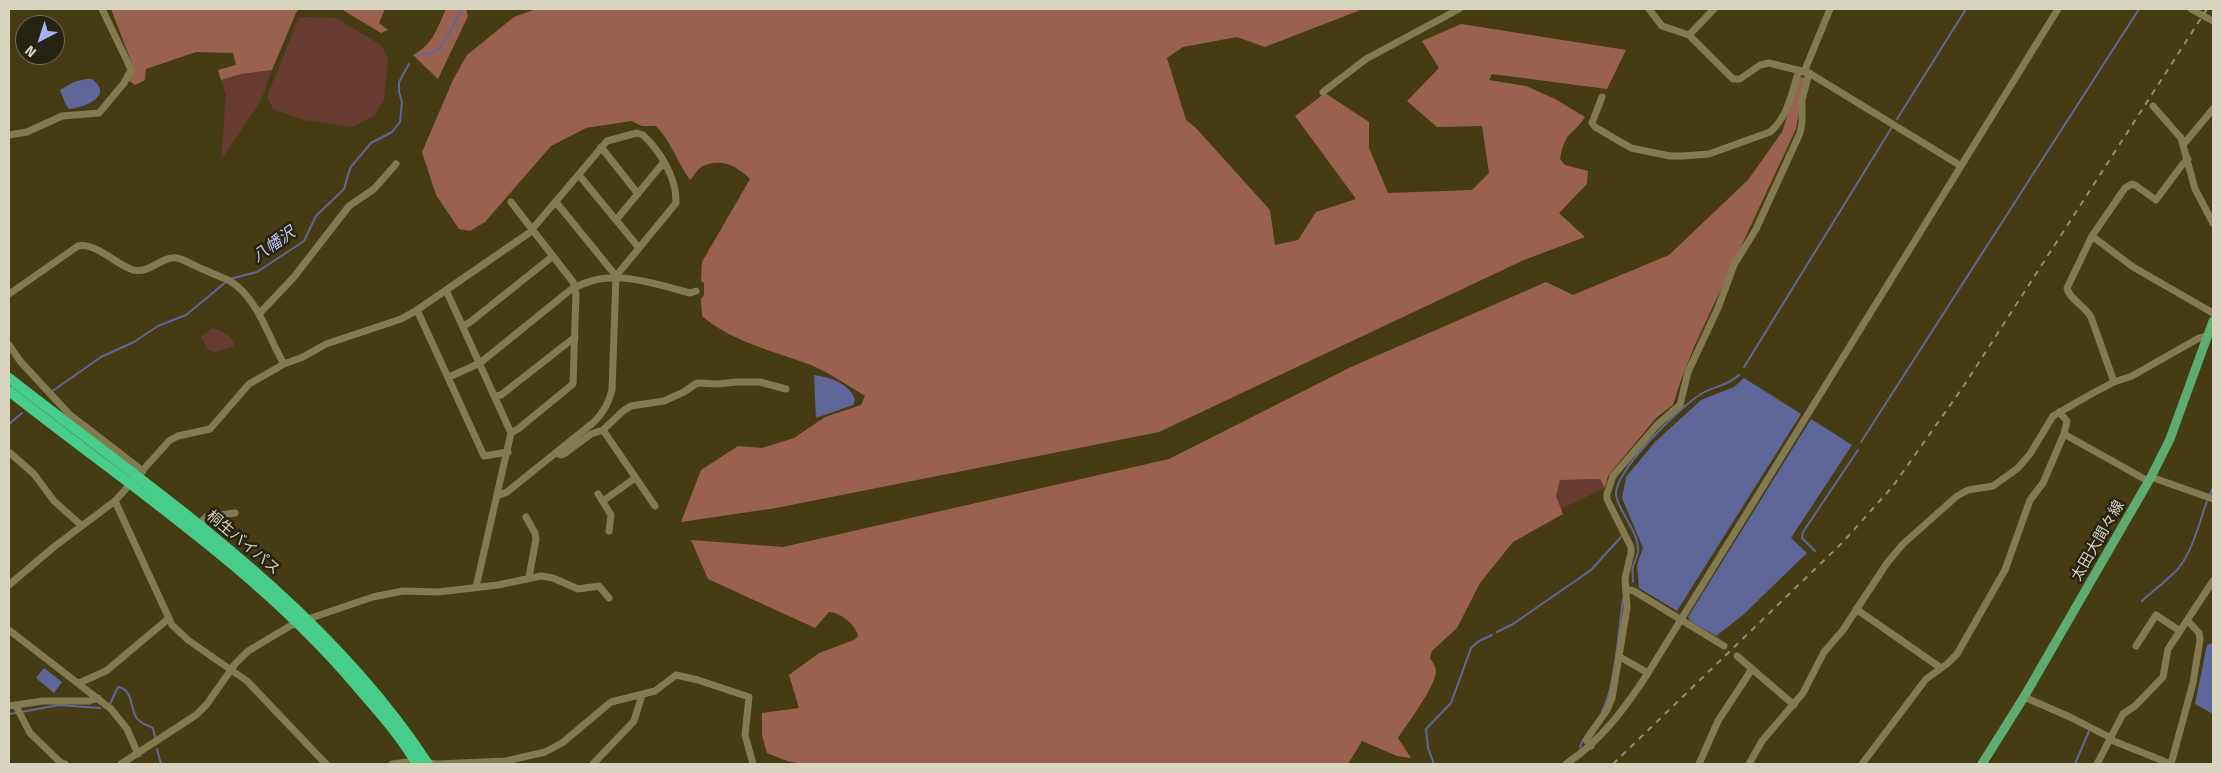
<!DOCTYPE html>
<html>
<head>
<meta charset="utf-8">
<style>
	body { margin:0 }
	#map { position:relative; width:2222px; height:773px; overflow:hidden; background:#453c14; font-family:"Fira Sans",sans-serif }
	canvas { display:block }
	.frame { position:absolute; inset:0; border:10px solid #d8d4be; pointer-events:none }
	.north { position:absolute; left:15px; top:15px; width:50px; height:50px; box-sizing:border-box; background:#272312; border:1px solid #6e6a57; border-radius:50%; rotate:220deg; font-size:14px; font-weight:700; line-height:20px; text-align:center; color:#d8d4be }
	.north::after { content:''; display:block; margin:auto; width:18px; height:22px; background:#a6b1fc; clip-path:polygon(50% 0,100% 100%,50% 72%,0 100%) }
</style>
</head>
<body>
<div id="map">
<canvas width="2222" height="773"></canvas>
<div class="frame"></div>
<div class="north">N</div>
</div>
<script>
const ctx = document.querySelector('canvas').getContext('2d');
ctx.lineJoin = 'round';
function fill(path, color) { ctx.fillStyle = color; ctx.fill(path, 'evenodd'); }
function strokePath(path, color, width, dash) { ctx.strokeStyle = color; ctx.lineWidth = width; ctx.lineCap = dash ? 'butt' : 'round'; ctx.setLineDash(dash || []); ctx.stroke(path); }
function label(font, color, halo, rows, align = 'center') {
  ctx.font = font + ' "Fira Sans","Noto Sans JP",sans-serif'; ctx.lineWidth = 5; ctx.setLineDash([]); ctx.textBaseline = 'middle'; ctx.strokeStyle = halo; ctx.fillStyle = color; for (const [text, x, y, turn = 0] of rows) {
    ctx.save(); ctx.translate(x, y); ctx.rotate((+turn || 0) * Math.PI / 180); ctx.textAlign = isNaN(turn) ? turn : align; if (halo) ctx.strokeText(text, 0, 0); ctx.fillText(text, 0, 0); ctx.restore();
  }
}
const green = new Path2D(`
	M 299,17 L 336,18 L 381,45 L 388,59 L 384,100 L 374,116 L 352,127 L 304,120 L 273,109 L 268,99 L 268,94 Z
	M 272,70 L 261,100 L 221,160 L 226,94 L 221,80 L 241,74 Z
	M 212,328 C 221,330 229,335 235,343 L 233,347 L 215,352 L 208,350 L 201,337 Z
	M 1600,479 L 1605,488 L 1561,509 L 1556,496 L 1560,480 Z`);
const forest = new Path2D(`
	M 111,9 L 299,9 L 296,13 L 272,70 L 241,74 L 221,80 L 218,70 L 236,65 L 233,53 L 196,52 L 146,69 L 145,80 L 135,85 L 129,81 L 133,66 Z
	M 341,9 L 385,9 L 379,23 L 388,30 L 381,33 Z
	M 446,9 L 466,9 L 468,16 L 438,79 L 413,55 C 433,44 437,29 446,9 Z
	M 536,9 L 1363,9 L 1265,47 L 1237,37 L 1183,47 L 1167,58 L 1186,120 L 1195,127 L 1270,210 L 1275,245 L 1298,240 L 1316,212 L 1356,199 L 1295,116 L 1325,93 L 1369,122 L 1369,148 L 1388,193 L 1472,190 L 1489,173 L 1482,126 L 1437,127 L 1407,101 L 1439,68 L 1422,41 L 1461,24 L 1626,50 L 1607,89 L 1492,74 L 1489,80 L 1526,86 L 1555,99 L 1585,117 C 1572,137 1565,130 1560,159 L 1565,165 L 1588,171 L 1587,184 L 1559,213 L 1585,237 L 1524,260 L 1159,432 L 776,508 L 681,522 L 701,470 L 738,446 L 762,448 L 794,438 L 825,417 L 861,405 L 865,396 C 847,385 830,373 811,365 C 774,351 732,342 702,316 L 701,299 L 704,295 L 704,283 L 701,281 L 702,262 L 750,179 C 737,166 722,158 703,166 C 698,168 694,176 690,180 C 677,162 671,141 656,126 L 642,126 L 631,121 L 586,128 L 551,146 L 485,222 L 470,231 L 459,229 L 436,195 L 422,152 L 453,80 L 467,55 L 514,17 Z
	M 1800,77 L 1805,78 L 1796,129 L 1694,347 L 1681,380 L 1673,405 L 1657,417 L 1616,466 L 1608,476 L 1605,488 L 1600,479 L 1560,480 L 1556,496 L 1563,514 L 1513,542 L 1480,583 L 1457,628 L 1432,651 L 1430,658 C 1433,662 1436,667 1436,672 C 1435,687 1407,724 1398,738 L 1411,758 L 1397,756 L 1362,741 L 1348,764 L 803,764 L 787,761 L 767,753 L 762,735 L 762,713 L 799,708 L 789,675 L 819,653 L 854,640 L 858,636 C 856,625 840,612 829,612 L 815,628 L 708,579 L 691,540 L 783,547 L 1169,459 L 1351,367 L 1546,282 L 1573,295 L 1669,255 L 1748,180 L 1782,132 Z`);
const water = new Path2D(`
	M 86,79 L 92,79 C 115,96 84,108 69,109 L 65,103 L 60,90 L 74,82 Z
	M 814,375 C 829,377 851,384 855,400 L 853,405 L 816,418 Z
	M 1744,378 L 1801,414 L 1677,611 L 1639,588 L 1637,565 L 1643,548 L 1622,498 L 1626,477 L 1655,442 L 1701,400 L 1734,387 Z
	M 1811,419 L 1852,445 L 1791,538 L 1807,553 L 1743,615 L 1716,636 L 1690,621 L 1688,617 Z
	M 2213,643 L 2213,714 L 2195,704 L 2207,645 Z
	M 44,668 L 62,682 L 54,693 L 36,678 Z`);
const stream = new Path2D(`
	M 419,56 C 425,54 433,53 438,50 C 444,46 457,17 462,9
	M 1897,119 L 1966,9
	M 230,279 L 257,272 L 304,241 L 316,216 L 344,189 L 350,168 L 371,143 L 392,132 L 400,122 L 402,102 L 399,92 L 399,82 L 409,64
	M 1744,367 L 1892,127
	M 51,392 L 101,357 L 134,342 L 158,326 L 186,315 L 226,282
	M 9,424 L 22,413
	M 1861,442 L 2139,9
	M 2210,494 L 2213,488
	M 1815,551 L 1802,538 L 1803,532 L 1858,450
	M 1633,582 C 1633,577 1632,571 1633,566 C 1635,561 1639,553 1638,548 C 1637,530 1618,510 1616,495 C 1614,471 1681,406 1701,394 C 1714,386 1728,386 1739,375
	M 2142,601 C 2153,591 2166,581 2177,570 C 2193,551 2199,523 2207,501
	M 1497,632 L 1513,624 L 1591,570 L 1621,537
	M 110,704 L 118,687 C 133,689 130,707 136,717 C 139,723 147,725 153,728 L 155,737
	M 1602,711 C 1615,689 1619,626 1623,599
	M 21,712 L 59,705 L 100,708
	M 9,714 L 16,713
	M 1580,747 L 1583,740
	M 157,749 L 161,764
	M 1434,764 L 1428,748 L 1426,729 L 1451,703 L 1471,648 L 1479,641 L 1492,635
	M 2075,764 L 2089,731`);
const minor = new Path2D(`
	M 1649,9 L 1662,26 L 1689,35 L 1733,79 L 1740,79 L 1760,65 L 1769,63 L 1809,73 L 1961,166
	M 2191,9 L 2213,21
	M 1689,35 L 1714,9
	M 1804,72 L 1830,9
	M 1323,92 L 1366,59 L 1459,9
	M 1602,97 L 1592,123 L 1595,127 L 1631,148 L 1670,156 L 1683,156 L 1709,154 L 1770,132 C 1788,117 1792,92 1799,70
	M 2153,106 L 2181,138 L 2195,189 L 2213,223
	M 9,135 L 27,132 L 62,116 L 99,113 L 124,83 L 131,70 L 129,65 L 102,9
	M 2183,145 L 2213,109
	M 601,147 L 638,194
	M 579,175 L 639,248
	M 556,202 L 616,276
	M 616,220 L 664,162
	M 2092,236 L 2133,267 L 2213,313
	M 446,290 L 511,433 L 476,587
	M 9,294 L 78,246 C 95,242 117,265 133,270 C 150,274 161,256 177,258 C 186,260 196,267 205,270 C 213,274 222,277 230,281 C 258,298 268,337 284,364
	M 417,310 L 484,456 L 508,452
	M 259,314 L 294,277 L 349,206 L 374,189 L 396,164
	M 463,326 L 469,323 L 553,256
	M 9,345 L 20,361 L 69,414 L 143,471
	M 449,377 L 480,363 L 569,291 C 607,266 649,282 690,293 L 696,291
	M 2114,382 L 2091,317 C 2085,306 2069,299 2067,288 L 2092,236 L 2125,188 L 2132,184 L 2135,185 L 2156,200 L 2182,165 L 2188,159
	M 495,396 L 501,395 L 575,337
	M 603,430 L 655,506
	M 511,433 L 518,429 L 573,384 L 576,294 L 573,282 L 511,202
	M 2064,434 L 2148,481
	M 9,452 L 34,474 L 54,501 L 82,526
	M 556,453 L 561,455 L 564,454 L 591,434 L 603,430 L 623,411 L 631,406 L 664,401 L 684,392 L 697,383 L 718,384 L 736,382 L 760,382 L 786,389
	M 2151,477 L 2213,499
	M 598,494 L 611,515 L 609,531
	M 115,501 L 172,625 L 188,640 L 247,681 L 326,764
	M 603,501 L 635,478
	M 526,517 L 535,533 L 536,539 L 529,577
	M 198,525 L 206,517 L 235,513
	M 9,585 L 55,546 L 115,501 L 169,441 L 178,436 L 210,429 L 249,384 L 284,364 L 303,357 L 326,344 L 401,319 L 417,310 L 529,233 L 607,141 L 637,133 L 643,135 C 660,151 677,178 676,203 L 616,276 L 612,390 C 609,403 604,412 594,422 L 507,492 L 497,496
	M 1627,589 L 1634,591 L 1724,646
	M 1856,609 L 1941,668
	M 9,630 L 111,709 L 127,729 L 138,754
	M 2136,646 L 2156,615 L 2180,631
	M 1737,656 L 1794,705
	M 1620,657 L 1648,673
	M 79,683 L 106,671 L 168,619
	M 2024,697 L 2070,717 L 2111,738
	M 9,706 L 43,701 L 89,701 L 98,698
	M 16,706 L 30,733 L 61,763 L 65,764
	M 2111,740 L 2171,764
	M 1591,746 L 1586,740 L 1607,710 L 1612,698 L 1627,608 L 1625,578 L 1631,553 L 1631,547 L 1607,499 L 1607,494 L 1613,476 L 1657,425 L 1680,405 L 1688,372 L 1718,308 L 1734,265 L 1756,229 L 1800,133 L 1802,123 L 1802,100 L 1809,73
	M 121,764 L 196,715 L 207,704 L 235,664 L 248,651 L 290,626 L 305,620 L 373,597 L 403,591 L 438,592 L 498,585 L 541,576 L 553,578 L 578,589 L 599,586 L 609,598
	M 392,764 L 415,761 L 437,764 L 506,761 L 545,752 L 562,743 L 611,702 L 655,691 L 676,675 L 698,680 L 749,697 L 745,735 L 753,764
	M 593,764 L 634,721 L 642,695
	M 1566,764 C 1602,740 1625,708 1648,673 L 2058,9
	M 1699,764 L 1718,721 L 1752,669
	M 1749,764 L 1762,741 L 1803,693 L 1824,652 L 1843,630 L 1887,563 L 1903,544 L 1957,496 L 1968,490 L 1993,486 L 2018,468 L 2030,454 L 2053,416 L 2093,393 L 2114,382 L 2132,376 L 2199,338 L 2208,336
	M 1862,764 L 1926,679 L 1947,664 L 1957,654 L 2005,570 L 2030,500 L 2043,483 L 2064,434 L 2067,421 L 2059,412
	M 2097,764 L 2123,714 L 2135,706 L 2163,677 L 2168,649 L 2213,581
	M 2171,764 L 2193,683 L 2200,640 L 2199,633 L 2188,621`);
const major = new Path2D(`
	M 1982,764 L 2024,697 L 2151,477 L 2170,439 L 2213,321`);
const highway = new Path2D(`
	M 9,378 C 158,495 323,603 428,764
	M 9,391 C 129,486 260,571 359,689 C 380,713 401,737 417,764`);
const rail = new Path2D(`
	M 1613,764 L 1843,542 L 1893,486 L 1963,387 L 2207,9`);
const streetNames = [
	["太田大間々線",2098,541,-60],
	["桐生バイパス",243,543,40]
];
const waterNames = [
	["八幡沢",274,245,-35]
];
fill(green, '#673c30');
fill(forest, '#9b6150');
fill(water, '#5f6699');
strokePath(stream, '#5f6699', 2);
strokePath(minor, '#837a51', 7);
strokePath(major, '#5fac73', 9);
strokePath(highway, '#47cd89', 10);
strokePath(rail, '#938c6e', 2, [6, 6]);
label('15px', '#d8d4be', '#272312', streetNames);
label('italic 16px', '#bec6f5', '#272312', waterNames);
</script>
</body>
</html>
